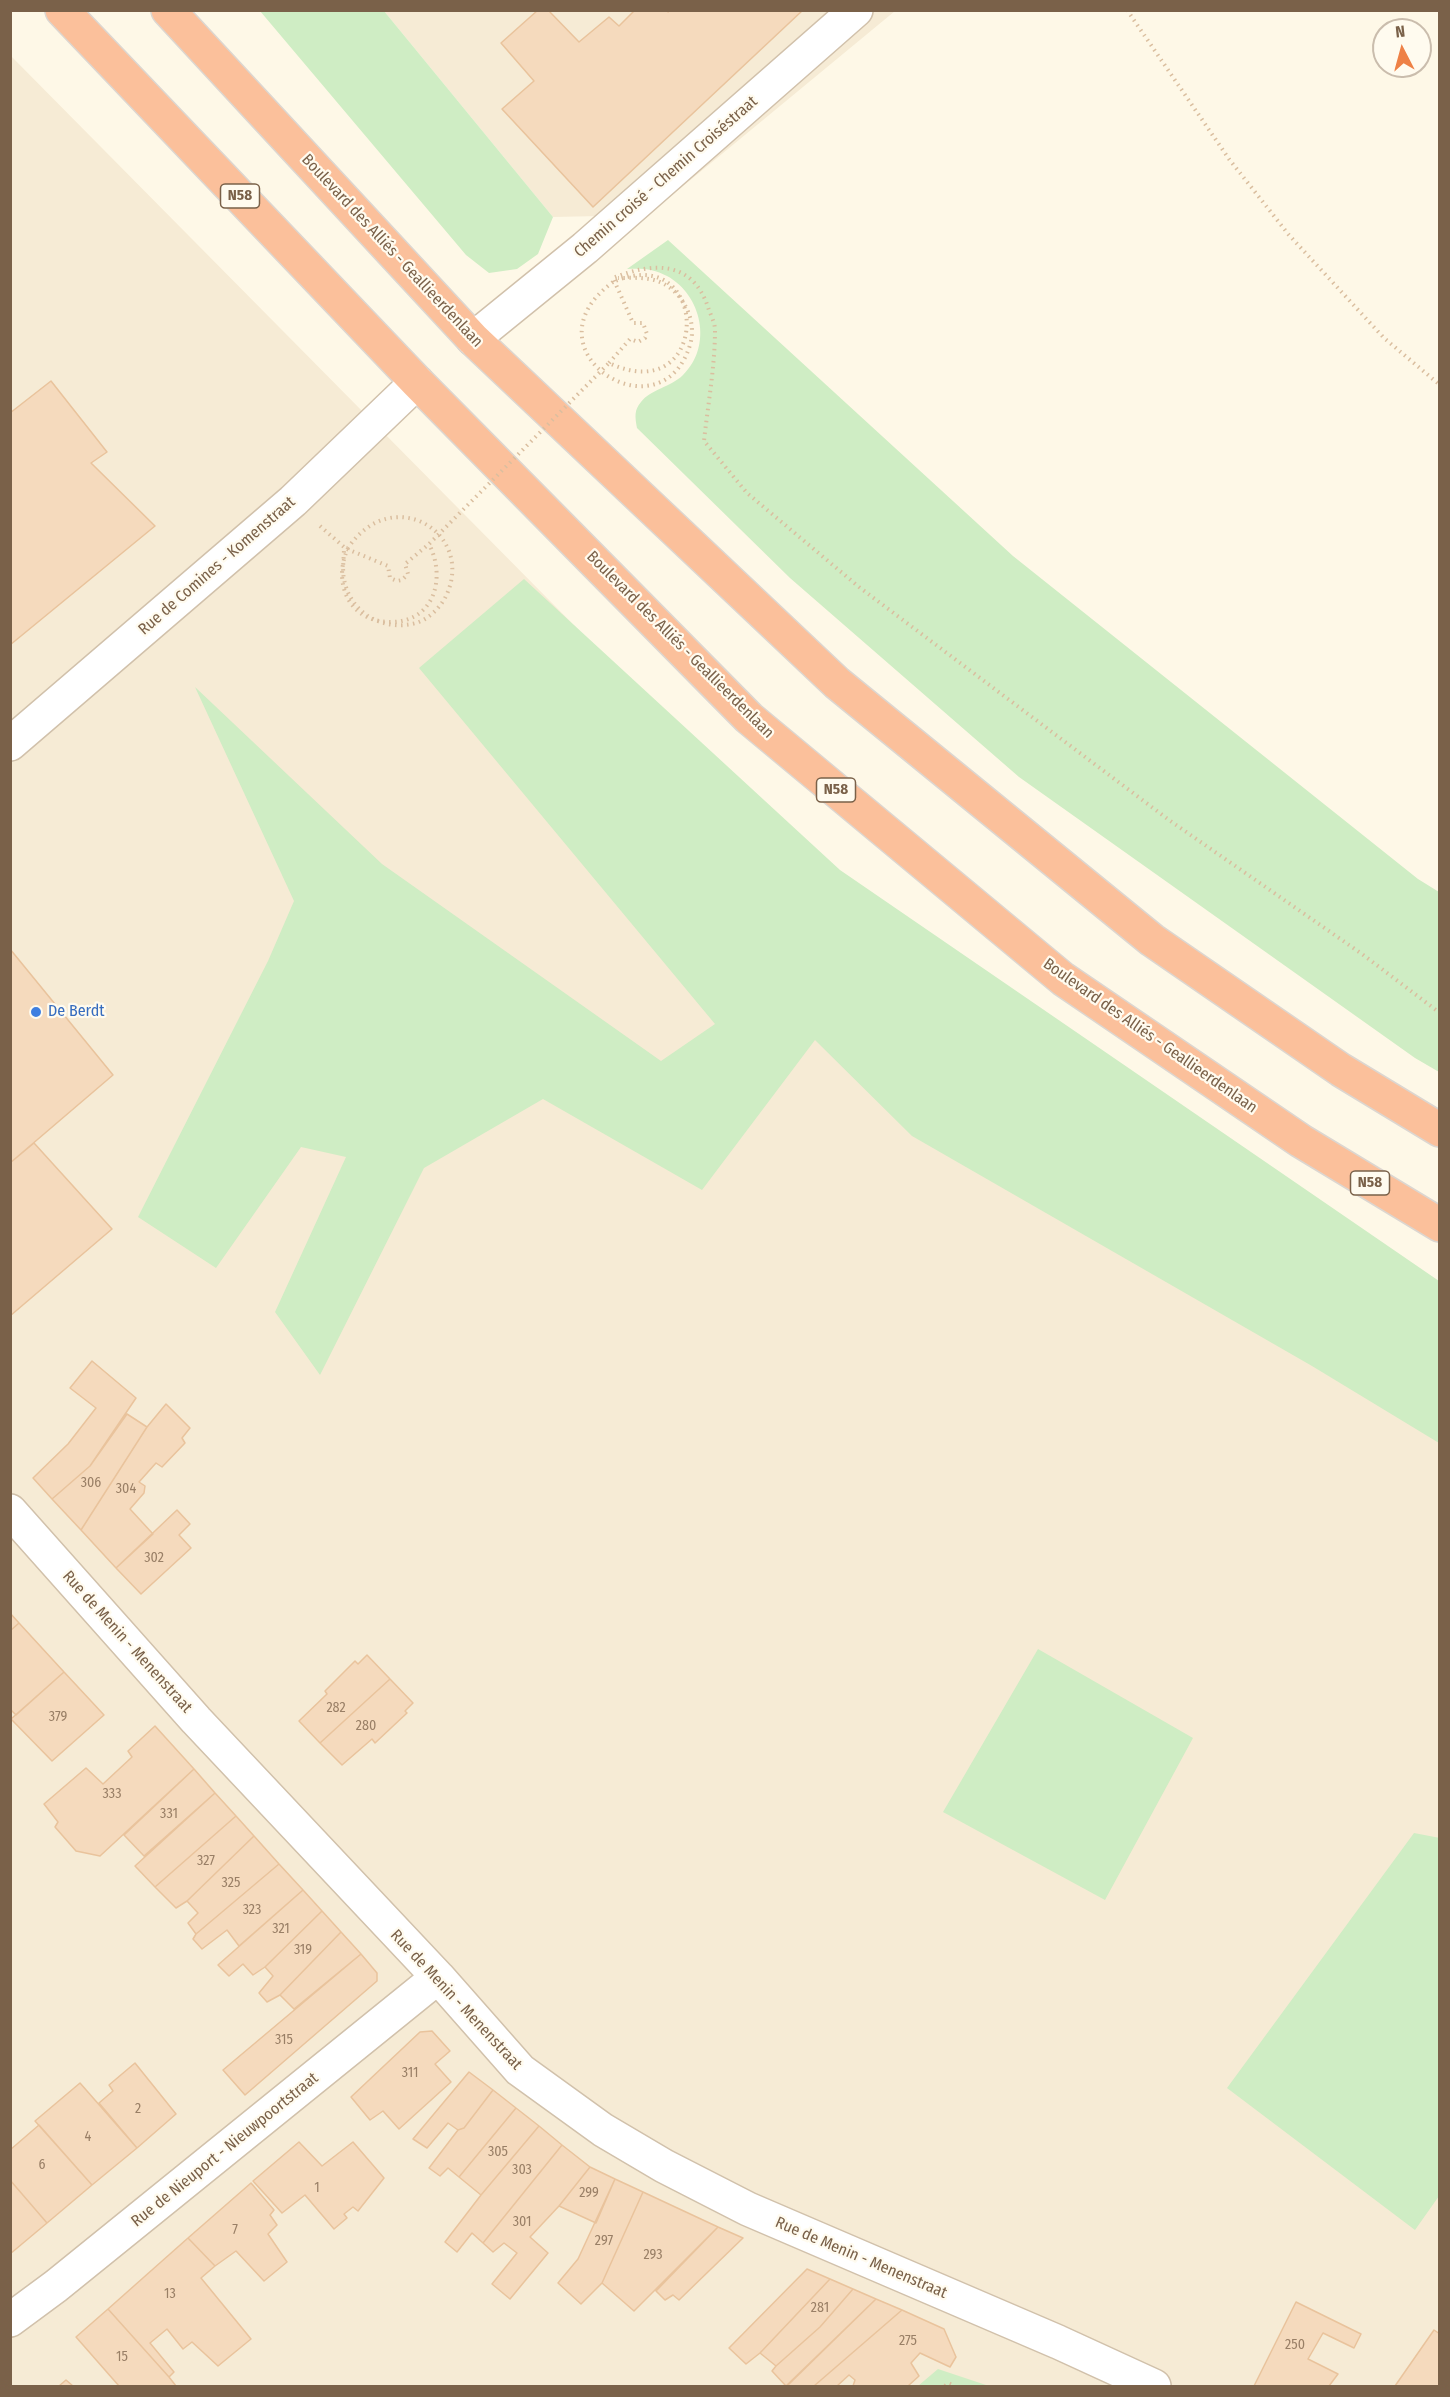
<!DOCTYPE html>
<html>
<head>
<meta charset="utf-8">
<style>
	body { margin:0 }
	#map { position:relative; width:1450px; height:2397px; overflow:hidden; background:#fef8e7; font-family:"Fira Sans Condensed",sans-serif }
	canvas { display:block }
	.frame { position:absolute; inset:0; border:12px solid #7a6149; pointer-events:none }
	.north { position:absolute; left:1372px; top:18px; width:60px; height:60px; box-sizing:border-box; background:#fffbef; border:2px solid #cabdad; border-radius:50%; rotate:354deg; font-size:16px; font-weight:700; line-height:24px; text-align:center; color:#7a6149 }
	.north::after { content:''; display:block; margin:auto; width:21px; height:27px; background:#ee8146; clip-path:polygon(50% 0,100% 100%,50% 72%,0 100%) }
</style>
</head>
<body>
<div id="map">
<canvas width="1450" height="2397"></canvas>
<div class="frame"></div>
<div class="north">N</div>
</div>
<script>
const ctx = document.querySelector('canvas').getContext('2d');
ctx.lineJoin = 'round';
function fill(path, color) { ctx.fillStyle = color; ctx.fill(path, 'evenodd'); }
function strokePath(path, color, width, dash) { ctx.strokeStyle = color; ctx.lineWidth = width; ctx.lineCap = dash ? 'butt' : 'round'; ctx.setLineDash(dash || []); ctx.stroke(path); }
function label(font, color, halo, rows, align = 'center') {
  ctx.font = font + ' "Fira Sans Condensed",sans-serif'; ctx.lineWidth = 4.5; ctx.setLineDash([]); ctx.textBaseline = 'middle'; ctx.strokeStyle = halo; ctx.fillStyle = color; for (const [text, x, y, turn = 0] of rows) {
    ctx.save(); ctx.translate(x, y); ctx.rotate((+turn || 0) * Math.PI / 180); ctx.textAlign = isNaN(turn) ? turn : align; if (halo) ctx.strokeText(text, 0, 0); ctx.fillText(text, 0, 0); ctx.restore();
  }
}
const residential = new Path2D(`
	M 384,11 L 895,11 L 648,215 L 553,217 Z
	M 10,55 L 1185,1243 L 1439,1415 L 1439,2386 L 11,2386 Z`);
const green = new Path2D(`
	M 260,11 L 384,11 L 553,217 L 538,254 L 517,269 L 489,273 L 466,255 Z
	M 668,240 L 1013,556 L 1418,879 L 1439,892 L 1439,1072 L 1415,1058 L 1019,777 L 790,578 L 637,428 C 635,417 634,410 641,402 C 651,389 671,387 683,375 C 713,346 702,295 667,276 C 654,269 642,268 627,269 Z
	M 524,579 L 840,870 L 1439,1281 L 1439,1443 L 1312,1366 L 912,1136 L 815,1040 L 702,1190 L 543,1099 L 424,1168 L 320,1375 L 275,1312 L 346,1157 L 301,1147 L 216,1268 L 138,1217 L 268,961 L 294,901 L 195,687 L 382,864 L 661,1061 L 715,1024 L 419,668 Z
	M 1038,1649 L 1193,1738 L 1105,1900 L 943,1812 Z
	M 1414,1833 L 1440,1838 L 1439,2196 L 1415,2230 L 1227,2088 Z
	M 938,2369 L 989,2386 L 918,2386 Z`);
const building = new Path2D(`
	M 538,10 L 548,10 L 579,42 L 609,17 L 619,26 L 635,10 L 667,10 L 668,12 L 670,10 L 803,10 L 593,207 L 502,109 L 534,81 L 501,43 Z
	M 51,381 L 107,452 L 91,463 L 155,526 L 10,645 L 10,413 Z
	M 10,949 L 113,1075 L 10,1163 Z
	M 34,1143 L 112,1229 L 10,1316 L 10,1163 Z
	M 92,1361 L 136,1398 L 90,1466 L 52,1499 L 33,1478 L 68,1444 L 96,1408 L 70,1388 Z
	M 166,1404 L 190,1428 L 182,1438 L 185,1443 L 162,1467 L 156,1463 L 139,1482 L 145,1486 L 144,1493 L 130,1509 L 153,1534 L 116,1568 L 81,1530 L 147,1427 Z
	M 127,1414 L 147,1427 L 81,1530 L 52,1499 L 90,1466 Z
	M 177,1510 L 190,1524 L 179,1535 L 191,1548 L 141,1594 L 116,1568 Z
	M 10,1613 L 19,1623 L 10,1631 Z
	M 19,1623 L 64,1672 L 16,1715 L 10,1709 L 10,1631 Z
	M 367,1655 L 390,1679 L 320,1743 L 299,1721 L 327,1694 L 325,1691 L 355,1661 L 358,1664 Z
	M 64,1672 L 104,1715 L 52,1761 L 11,1719 Z
	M 390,1679 L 413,1703 L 405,1711 L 407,1713 L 375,1743 L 372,1739 L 342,1765 L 320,1743 Z
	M 155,1726 L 194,1769 L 100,1856 L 76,1851 L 55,1827 L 58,1822 L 44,1804 L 86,1768 L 103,1784 L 132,1757 L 128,1751 Z
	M 194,1769 L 215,1793 L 144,1856 L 124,1835 Z
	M 215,1793 L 236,1816 L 155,1887 L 135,1866 Z
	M 236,1816 L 254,1836 L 187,1901 L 176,1908 L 155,1887 Z
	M 254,1836 L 279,1864 L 196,1934 L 188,1923 L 198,1913 L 187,1901 Z
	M 279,1864 L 303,1890 L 239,1946 L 227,1930 L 202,1949 L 193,1939 L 196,1934 Z
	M 303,1890 L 322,1911 L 265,1967 L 253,1975 L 243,1964 L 229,1976 L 218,1965 Z
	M 322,1911 L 341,1932 L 280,1995 L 267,2002 L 259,1993 L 273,1976 L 265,1967 Z
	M 341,1932 L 361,1954 L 294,2009 L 280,1995 Z
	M 361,1954 L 377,1973 L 377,1981 L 245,2095 L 223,2070 Z
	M 432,2031 L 450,2051 L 435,2064 L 451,2082 L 399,2129 L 383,2111 L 370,2120 L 351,2097 L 420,2032 Z
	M 135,2063 L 176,2114 L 137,2148 L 99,2103 L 113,2091 L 109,2085 Z
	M 469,2072 L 493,2090 L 464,2128 L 458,2130 L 448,2123 L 427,2148 L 413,2139 Z
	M 80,2083 L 137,2148 L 92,2185 L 35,2121 Z
	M 493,2090 L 516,2108 L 459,2177 L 448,2168 L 440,2176 L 429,2168 L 458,2130 L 464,2128 Z
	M 516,2108 L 539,2126 L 481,2195 L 459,2177 Z
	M 39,2125 L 92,2185 L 47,2223 L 10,2180 L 10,2150 Z
	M 539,2126 L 562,2145 L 483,2243 L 472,2233 L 457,2252 L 445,2242 L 481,2195 Z
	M 299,2142 L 322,2166 L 353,2142 L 384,2178 L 358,2211 L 353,2207 L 344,2214 L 347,2218 L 334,2229 L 305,2195 L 282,2213 L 253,2181 Z
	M 562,2145 L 590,2167 L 559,2206 L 530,2237 L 548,2253 L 510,2299 L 492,2284 L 517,2253 L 504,2243 L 493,2252 L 483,2243 Z
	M 590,2167 L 615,2179 L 596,2223 L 559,2206 Z
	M 615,2179 L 643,2192 L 602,2283 L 581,2304 L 558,2283 L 578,2259 Z
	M 10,2180 L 47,2223 L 10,2254 Z
	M 251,2183 L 274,2210 L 270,2215 L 277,2225 L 268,2234 L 287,2262 L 264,2281 L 236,2251 L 215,2266 L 188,2238 Z
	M 643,2192 L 718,2227 L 634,2311 L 602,2283 Z
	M 718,2227 L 743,2238 L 679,2300 L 673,2295 L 665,2300 L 656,2291 Z
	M 188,2238 L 215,2266 L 201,2278 L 251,2339 L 218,2366 L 192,2342 L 183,2349 L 167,2329 L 150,2343 L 174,2372 L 169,2377 L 108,2309 Z
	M 807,2269 L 830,2279 L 760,2353 L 746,2364 L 729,2348 Z
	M 830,2279 L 853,2289 L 820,2327 L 776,2366 L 760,2353 Z
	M 853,2289 L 876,2299 L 786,2386 L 772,2371 L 776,2366 L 820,2327 Z
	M 876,2299 L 902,2310 L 814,2386 L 787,2386 Z
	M 1296,2302 L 1361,2334 L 1354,2348 L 1323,2333 L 1308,2359 L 1338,2374 L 1329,2386 L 1254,2386 Z
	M 108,2309 L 169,2377 L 176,2386 L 119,2386 L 76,2337 Z
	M 902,2310 L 944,2329 L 956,2357 L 950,2367 L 920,2353 L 911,2363 L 919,2376 L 908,2386 L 853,2386 L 855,2380 L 849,2375 L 837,2386 L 814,2386 Z
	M 1434,2330 L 1440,2334 L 1440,2386 L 1395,2386 Z
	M 66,2380 L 73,2386 L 59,2386 Z`);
const path = new Path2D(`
	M 1127,10 L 1229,159 L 1289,235 L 1384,338 L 1440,385
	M 613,282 C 520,350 661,440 690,345 C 698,319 681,287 654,280 C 642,277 630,278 618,278
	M 609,363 L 630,339 L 638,342 L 645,338 L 647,334 L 643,323 L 633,323 L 613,278 C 653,262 692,260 708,307 C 710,314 715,322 715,330 C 715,366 708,404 704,441 L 747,493 L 859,587 L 1169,820 L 1362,954 L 1440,1013
	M 320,526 L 344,547 C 344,558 342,569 344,579 C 350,613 383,632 416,623 C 429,619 440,608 446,596 C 476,533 392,482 348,548
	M 347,549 L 388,566 L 390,578 L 397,581 L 402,580 L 408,574 L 405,564 L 429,544
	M 945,2386 L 948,2383 L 955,2386`);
const minor = new Path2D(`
	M 473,339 L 585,248 L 856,10
	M 10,744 L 293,501 L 417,382
	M 10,1511 L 196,1720 L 438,1977 L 520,2070 L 603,2130 L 664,2166 L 748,2209 L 1058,2342 L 1154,2386
	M 10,2320 L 56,2286 L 438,1977`);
const highway = new Path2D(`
	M 62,10 L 417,382 L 749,718 L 1063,979 L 1301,1141 L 1440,1225
	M 168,10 L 473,339 L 837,683 L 1152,940 L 1341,1070 L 1440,1130`);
const pathBridge = new Path2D(`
	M 348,548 C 332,583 349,623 392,622 C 435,621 446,577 429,544 L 609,363 C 712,411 712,239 613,282`);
const markers = [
	[36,1012,6,"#3f7fe0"]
];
const numberNames = [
	["306",91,1483],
	["304",126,1489],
	["302",154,1558],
	["282",336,1708],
	["379",58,1717],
	["280",366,1726],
	["333",112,1794],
	["331",169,1814],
	["327",206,1861],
	["325",231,1883],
	["323",252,1910],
	["321",281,1929],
	["319",303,1950],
	["315",284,2040],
	["311",410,2073],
	["2",138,2109],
	["4",88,2137],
	["305",498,2152],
	["6",42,2165],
	["303",522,2170],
	["1",317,2188],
	["299",589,2193],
	["301",522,2222],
	["7",235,2230],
	["297",604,2241],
	["293",653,2255],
	["13",170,2294],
	["281",820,2308],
	["275",908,2341],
	["250",1295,2345],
	["15",122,2357]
];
const shields = [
	[240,196,39],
	[836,790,39],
	[1370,1183,39]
];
const shieldNames = [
	["N58",240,196],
	["N58",836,790],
	["N58",1370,1183]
];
const streetNames = [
	["Chemin croisé - Chemin Croiséstraat",666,177,-41],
	["Boulevard des Alliés - Geallieerdenlaan",392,251,47],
	["Rue de Comines - Komenstraat",217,566,-41],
	["Boulevard des Alliés - Geallieerdenlaan",680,645,45],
	["Boulevard des Alliés - Geallieerdenlaan",1150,1036,35],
	["Rue de Menin - Menenstraat",127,1642,48],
	["Rue de Menin - Menenstraat",456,2000,47],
	["Rue de Nieuport - Nieuwpoortstraat",225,2150,-39],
	["Rue de Menin - Menenstraat",861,2258,23]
];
const shopNames = [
	["De Berdt",48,1012]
];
fill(residential, '#f6ebd5');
fill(green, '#cfedc4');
fill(building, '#f5dabd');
strokePath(building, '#e9c39c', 1.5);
strokePath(minor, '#d1c1ab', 36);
strokePath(highway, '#dcd6d0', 36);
strokePath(path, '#dabe9f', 4, [1.5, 4.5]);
strokePath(minor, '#fff', 33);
strokePath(highway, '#fbc09b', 33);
strokePath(pathBridge, '#dabe9f', 4, [1.5, 4.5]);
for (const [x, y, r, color] of markers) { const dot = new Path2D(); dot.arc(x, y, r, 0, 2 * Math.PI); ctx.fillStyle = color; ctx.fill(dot); strokePath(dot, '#fffbef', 2); }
label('14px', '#997f66', null, numberNames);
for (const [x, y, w] of shields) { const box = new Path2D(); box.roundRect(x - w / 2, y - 12, w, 24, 4.5); ctx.fillStyle = '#fffbef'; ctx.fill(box); strokePath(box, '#7a6149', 1.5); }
label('bold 15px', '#7a6149', null, shieldNames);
label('16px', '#7a6149', '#fffbef', streetNames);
label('16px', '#366cbe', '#fffbef', shopNames, 'left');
</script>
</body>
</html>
